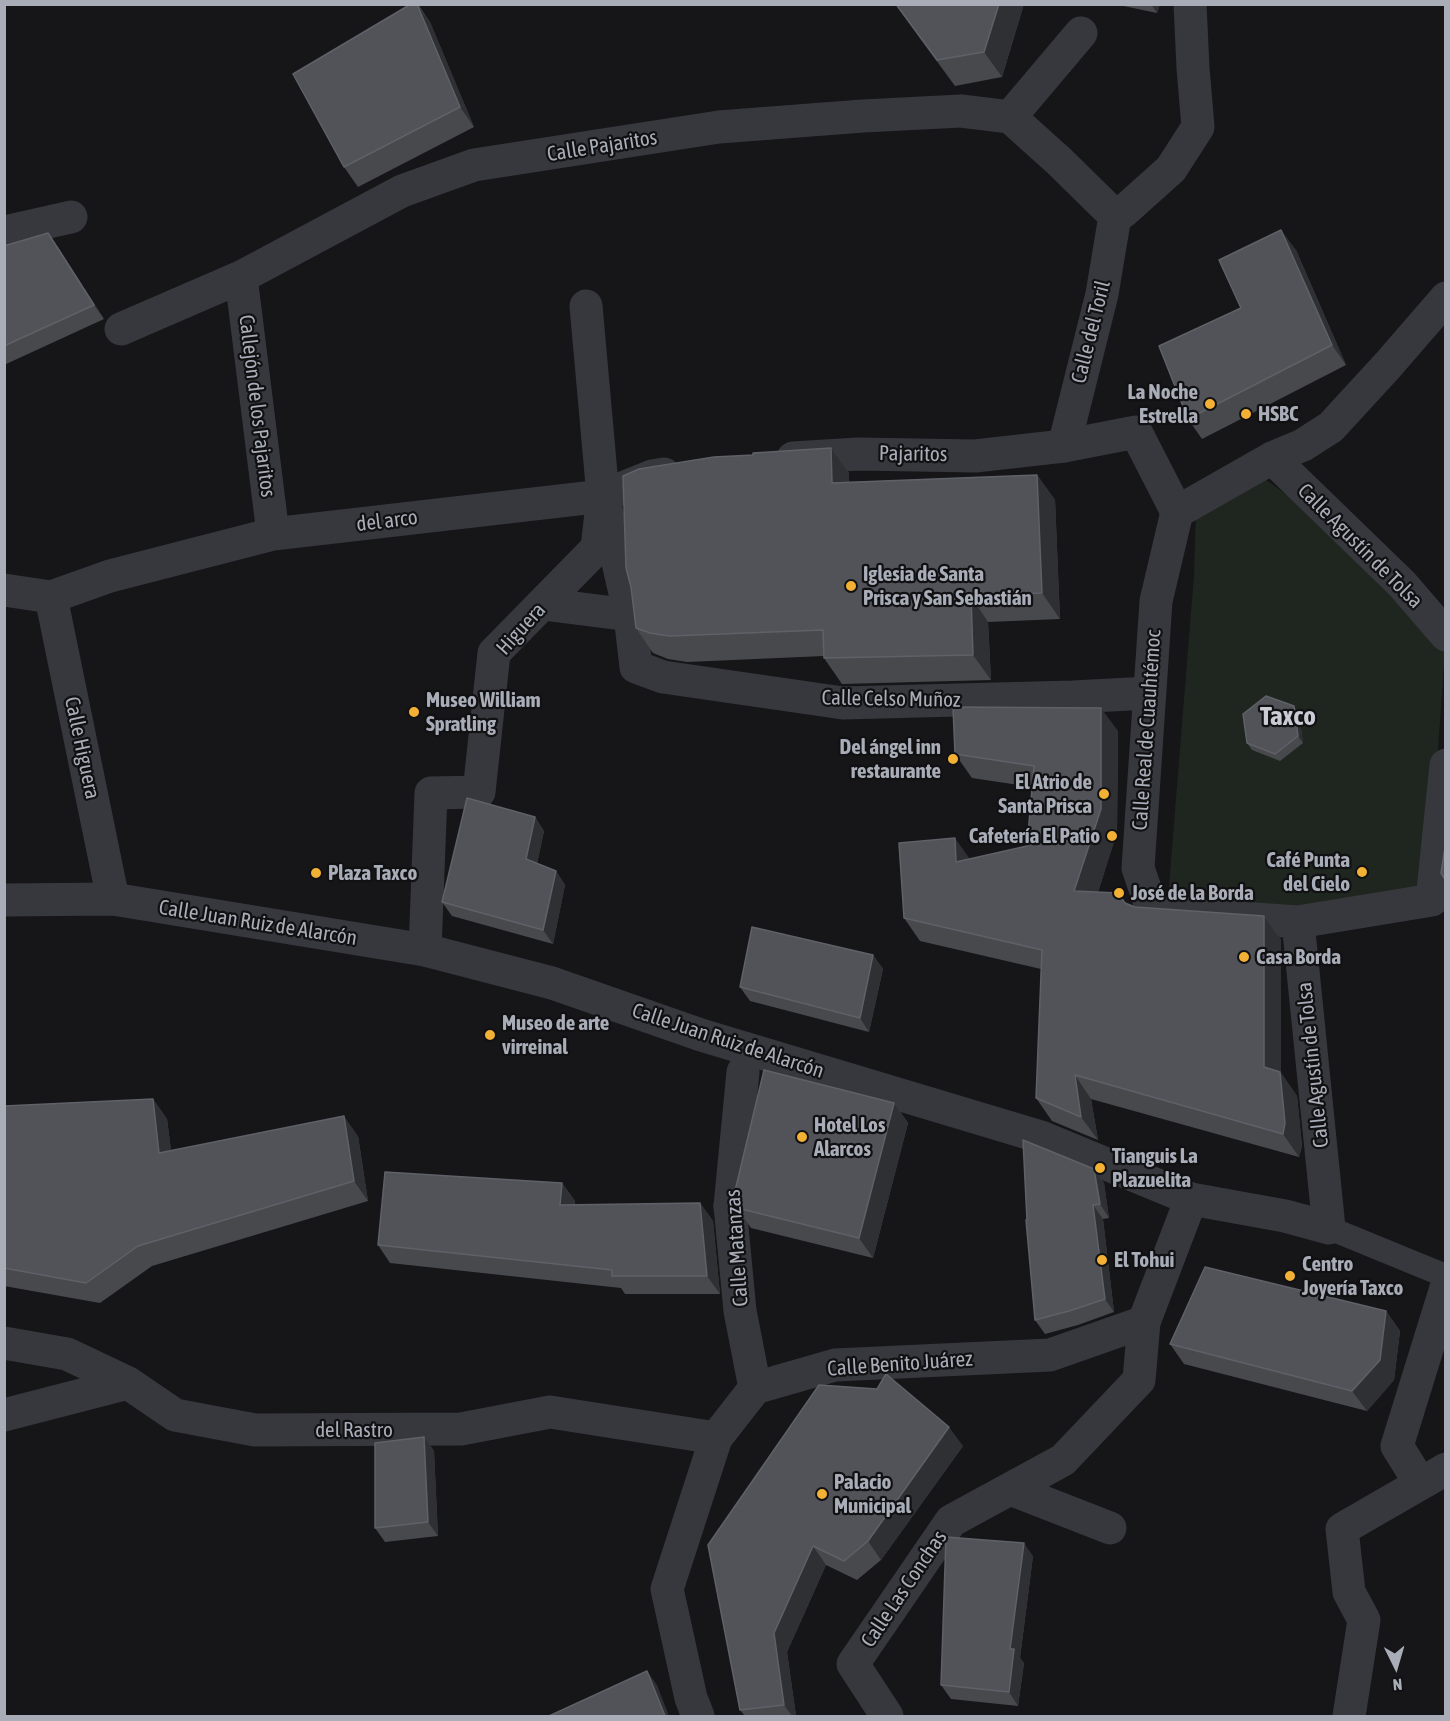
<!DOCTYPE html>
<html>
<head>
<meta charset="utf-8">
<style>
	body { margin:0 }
	#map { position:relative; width:1450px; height:1721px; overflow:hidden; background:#161618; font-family:"Asap Condensed",sans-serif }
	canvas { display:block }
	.frame { position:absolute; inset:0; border:6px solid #a8adb8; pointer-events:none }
	.north { position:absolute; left:1366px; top:1637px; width:60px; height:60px; -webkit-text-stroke:4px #111113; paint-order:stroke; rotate:175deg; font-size:16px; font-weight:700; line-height:24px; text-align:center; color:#a8adb8 }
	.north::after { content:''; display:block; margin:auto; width:21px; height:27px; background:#a8adb8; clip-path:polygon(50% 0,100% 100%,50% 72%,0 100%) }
</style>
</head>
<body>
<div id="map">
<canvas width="1450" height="1721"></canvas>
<div class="frame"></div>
<div class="north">N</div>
</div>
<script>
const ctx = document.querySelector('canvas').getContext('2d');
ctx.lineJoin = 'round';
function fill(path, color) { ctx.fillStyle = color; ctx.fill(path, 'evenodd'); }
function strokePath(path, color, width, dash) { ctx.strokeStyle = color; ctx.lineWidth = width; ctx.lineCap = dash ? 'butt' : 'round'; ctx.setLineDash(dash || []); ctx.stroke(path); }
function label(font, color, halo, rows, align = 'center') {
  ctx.font = font + ' "Asap Condensed",sans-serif'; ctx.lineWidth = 4.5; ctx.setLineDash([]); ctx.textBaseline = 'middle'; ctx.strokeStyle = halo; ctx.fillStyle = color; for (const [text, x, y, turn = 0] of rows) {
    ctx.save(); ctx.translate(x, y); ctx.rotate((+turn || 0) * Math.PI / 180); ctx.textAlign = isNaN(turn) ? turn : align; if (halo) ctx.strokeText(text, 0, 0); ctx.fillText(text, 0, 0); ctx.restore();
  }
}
const green = new Path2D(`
	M 1253,471 L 1326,522 L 1445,651 L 1428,889 L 1296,919 L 1168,898 L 1194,575 L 1196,510 Z`);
const service = new Path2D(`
	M 1329,1228 L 1446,1276`);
const pedestrian = new Path2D(`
	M 793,458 L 858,454 L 975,456 L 1064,446 L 1136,432 L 1177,512
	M 425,950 L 431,793 L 479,792 L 494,653 L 597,548 L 603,496 L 652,476 L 664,474
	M 730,1206 L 743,1072
	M 4,1415 L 128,1383 L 175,1415 L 255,1430 L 461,1429 L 550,1412 L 716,1438
	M 1420,1483 L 1397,1446 L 1446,1288
	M 1010,1489 L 1110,1528
	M 887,1716 L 853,1664 L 951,1521 L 1063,1460 L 1139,1380 L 1144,1322
	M 1349,1716 L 1364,1620 L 1349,1592 L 1342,1529 L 1446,1469`);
const minor = new Path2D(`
	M 1010,117 L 1059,161 L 1115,216
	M 1010,117 L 1081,33
	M 4,232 L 71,217
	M 241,277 L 273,534
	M 586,306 L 603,496 L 630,615 L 636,667 L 663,677 L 843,703 L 1073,697 L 1149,693
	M 121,329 L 241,277 L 402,191 L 474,165 L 719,127 L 863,116 L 961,111 L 1010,117
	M 1064,446 L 1102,294 L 1115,216 L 1123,212 L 1171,169 L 1198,127 L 1193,68 L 1190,4
	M 1272,458 L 1402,584 L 1446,635
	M 4,590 L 51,597 L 110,576 L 273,534 L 603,496
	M 51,597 L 113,899
	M 543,604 L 630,615
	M 1432,900 L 1298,922 L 1153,912 L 1138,868 L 1156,601 L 1177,512 L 1272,458 L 1303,445 L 1331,427 L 1388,365 L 1446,298
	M 1432,900 L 1446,765
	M 1191,1199 L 1285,1216 L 1329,1228 L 1298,922
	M 730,1206 L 740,1311 L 755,1388
	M 4,1343 L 67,1354 L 128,1383`);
const tertiary = new Path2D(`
	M 4,900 L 113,899 L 425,950 L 552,983 L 701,1035 L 1041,1137 L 1191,1199 L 1144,1322 L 1050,1355 L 835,1365 L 755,1388 L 716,1438 L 667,1589 L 691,1698 L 698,1716`);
const wall = new Path2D(`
	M 411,4 L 418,4 L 430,22 L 474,127 L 358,187 L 344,167 Z
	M 895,4 L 1024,4 L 1002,77 L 955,86 Z
	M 1114,4 L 1160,4 L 1157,13 Z
	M 4,246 L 58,247 L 104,319 L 4,365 Z
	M 1296,250 L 1346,365 L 1202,439 L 1188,419 L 1241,308 Z
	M 831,448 L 849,473 L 849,482 L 1037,475 L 1055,500 L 1060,619 L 988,622 L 991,680 L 842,684 L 824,658 L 824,656 L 687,662 L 668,659 L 653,653 L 636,628 L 631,587 L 753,455 Z
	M 1299,714 L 1303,743 L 1280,761 L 1252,750 L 1247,743 Z
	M 1118,731 L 1117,832 L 1098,892 L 1135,907 L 1264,916 L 1281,940 L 1281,1073 L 1297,1096 L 1302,1146 L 1299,1157 L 1091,1099 L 1098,1140 L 1052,1121 L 1036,1098 L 1041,969 L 920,941 L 904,918 L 970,859 L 1027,846 L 1032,787 L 972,778 L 955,754 Z
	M 535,817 L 544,831 L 537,864 L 556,871 L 565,885 L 553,944 L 452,916 L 442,902 Z
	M 873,955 L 883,969 L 869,1032 L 750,1001 L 740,987 Z
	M 153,1099 L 167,1119 L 171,1151 L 358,1136 L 368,1201 L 152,1266 L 100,1303 L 4,1286 L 4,1106 Z
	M 894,1103 L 908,1123 L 873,1258 L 751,1228 L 737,1208 Z
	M 1094,1169 L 1104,1183 L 1109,1218 L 1103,1219 L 1114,1312 L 1078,1325 L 1045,1334 L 1035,1320 L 1027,1220 Z
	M 562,1183 L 575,1201 L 575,1205 L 700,1203 L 713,1221 L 720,1294 L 625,1294 L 621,1288 L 390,1263 L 378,1245 Z
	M 1386,1311 L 1400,1331 L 1394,1380 L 1367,1411 L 1184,1364 L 1170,1344 Z
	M 819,1385 L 963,1446 L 881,1560 L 857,1580 L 826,1565 L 787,1652 L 796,1716 L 745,1716 L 740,1710 Z
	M 424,1437 L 434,1451 L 438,1536 L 385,1542 L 375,1528 Z
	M 1033,1556 L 1020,1658 L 1024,1663 L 1018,1706 L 951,1699 L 941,1685 Z`);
const shadedWall = new Path2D(`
	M 417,4 L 430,22 L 474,127 L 460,107 Z
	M 999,4 L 1024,4 L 1002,77 L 984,52 Z
	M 1151,4 L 1160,4 L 1157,13 Z
	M 1281,230 L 1296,250 L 1346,365 L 1332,345 Z
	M 48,233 L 58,247 L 104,319 L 94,305 Z
	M 831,448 L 849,473 L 850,508 L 832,483 Z
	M 1037,475 L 1055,500 L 1060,619 L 1042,593 Z
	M 971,596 L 988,622 L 991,680 L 973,655 Z
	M 1294,706 L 1299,714 L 1303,743 L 1298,736 Z
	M 1101,708 L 1118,731 L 1117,832 L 1091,915 L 1074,891 Z
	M 535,817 L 544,831 L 535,873 L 526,859 Z
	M 955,838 L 972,862 L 956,862 Z
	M 556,871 L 565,885 L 553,944 L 543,930 Z
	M 1264,916 L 1281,940 L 1281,1073 L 1297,1096 L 1302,1146 L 1299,1157 L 1283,1134 L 1264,1067 Z
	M 873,955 L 883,969 L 869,1032 L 860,1018 Z
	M 1075,1075 L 1091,1099 L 1098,1140 L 1081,1117 Z
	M 153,1099 L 167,1119 L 174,1173 L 159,1153 Z
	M 894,1103 L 908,1123 L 873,1258 L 859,1238 Z
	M 344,1116 L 358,1136 L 368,1201 L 354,1181 Z
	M 1094,1169 L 1104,1183 L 1109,1218 L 1100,1204 Z
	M 562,1183 L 575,1201 L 573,1223 L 560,1205 Z
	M 700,1203 L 713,1221 L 720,1294 L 707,1276 Z
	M 1093,1205 L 1103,1219 L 1114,1312 L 1105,1299 Z
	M 1386,1311 L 1400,1331 L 1394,1380 L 1367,1411 L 1352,1391 Z
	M 949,1427 L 963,1446 L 881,1560 L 868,1541 Z
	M 424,1437 L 434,1451 L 438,1536 L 428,1522 Z
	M 1024,1543 L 1033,1556 L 1020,1658 L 1024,1663 L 1018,1706 L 1009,1692 L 1010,1649 Z
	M 813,1546 L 826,1565 L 787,1652 L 796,1716 L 792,1716 L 784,1705 L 774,1633 Z
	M 647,1671 L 657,1685 L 669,1716 L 665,1716 Z`);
const building = new Path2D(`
	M 411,4 L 417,4 L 460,107 L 344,167 L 293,74 Z
	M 896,4 L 999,4 L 984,52 L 937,60 Z
	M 1281,230 L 1332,345 L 1188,419 L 1159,346 L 1241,308 L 1219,260 Z
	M 48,233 L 94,305 L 4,346 L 4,246 Z
	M 831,448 L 832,483 L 1037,475 L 1042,593 L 971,596 L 973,655 L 824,658 L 823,630 L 669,636 L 650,633 L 636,628 L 631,587 L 626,568 L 623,476 L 639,469 L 714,457 L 753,455 L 753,453 Z
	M 1266,696 L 1294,706 L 1298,736 L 1275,754 L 1247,743 L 1243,714 Z
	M 953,707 L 1101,708 L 1101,809 L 1074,891 L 1118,893 L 1125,903 L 1135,907 L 1264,916 L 1264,1067 L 1280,1072 L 1285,1123 L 1283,1134 L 1075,1075 L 1081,1117 L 1036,1098 L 1042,950 L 904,918 L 899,843 L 955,838 L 956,862 L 1027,846 L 1034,766 L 955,754 Z
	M 467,798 L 535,817 L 526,859 L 556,871 L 543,930 L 442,902 Z
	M 1446,841 L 1446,881 L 1441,873 Z
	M 752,927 L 873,955 L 860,1018 L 740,987 Z
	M 764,1070 L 894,1103 L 859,1238 L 737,1208 L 735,1191 Z
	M 153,1099 L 159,1153 L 344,1116 L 354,1181 L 138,1246 L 86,1283 L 4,1268 L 4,1106 Z
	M 1023,1140 L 1094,1169 L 1100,1204 L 1093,1205 L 1105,1299 L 1069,1311 L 1035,1320 L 1026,1220 L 1027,1220 Z
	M 385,1172 L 562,1183 L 560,1205 L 700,1203 L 707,1276 L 612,1276 L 612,1270 L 378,1245 Z
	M 1205,1267 L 1386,1311 L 1380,1360 L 1352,1391 L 1170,1344 Z
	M 886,1374 L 949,1427 L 868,1541 L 844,1561 L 813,1546 L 774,1633 L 784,1705 L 740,1710 L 708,1545 L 819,1385 L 877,1389 Z
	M 424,1437 L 428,1522 L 375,1528 L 375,1443 Z
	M 946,1537 L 1024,1543 L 1010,1649 L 1014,1649 L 1009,1692 L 941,1685 Z
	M 647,1671 L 665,1716 L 549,1716 Z`);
const markers = [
	[1210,404,6,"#f2b134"],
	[1246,414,6,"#f2b134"],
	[851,586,6,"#f2b134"],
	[414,712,6,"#f2b134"],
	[953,759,6,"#f2b134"],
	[1104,794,6,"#f2b134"],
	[1112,836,6,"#f2b134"],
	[1362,872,6,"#f2b134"],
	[316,873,6,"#f2b134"],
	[1119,893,6,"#f2b134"],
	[1244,957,6,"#f2b134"],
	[490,1035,6,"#f2b134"],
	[802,1137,6,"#f2b134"],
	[1100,1168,6,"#f2b134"],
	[1102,1260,6,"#f2b134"],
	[1290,1276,6,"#f2b134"],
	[822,1494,6,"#f2b134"]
];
const streetNames = [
	["Calle Pajaritos",602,146,-9],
	["Calle del Toril",1091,332,-76],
	["Callejón de los Pajaritos",257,406,83],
	["Pajaritos",913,454,1],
	["del arco",387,521,-7],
	["Calle Agustín de Tolsa",1360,546,45],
	["Higuera",521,629,-48],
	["Calle Celso Muñoz",891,699,1],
	["Calle Real de Cuauhtémoc",1147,730,-86],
	["Calle Higuera",82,748,78],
	["Calle Juan Ruiz de Alarcón",258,923,9],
	["Calle Juan Ruiz de Alarcón",728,1041,18],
	["Calle Agustín de Tolsa",1313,1065,-96],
	["Calle Matanzas",737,1248,-94],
	["Calle Benito Juárez",900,1364,-4],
	["del Rastro",354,1430],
	["Calle Las Conchas",904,1589,-56]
];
const poiNames = [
	["La Noche",1198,392,"right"],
	["Estrella",1198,416,"right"],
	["HSBC",1258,414],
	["Iglesia de Santa",863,574],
	["Prisca y San Sebastián",863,598],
	["Museo William",426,700],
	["Spratling",426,724],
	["Del ángel inn",941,747,"right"],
	["restaurante",941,771,"right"],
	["El Atrio de",1092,782,"right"],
	["Santa Prisca",1092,806,"right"],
	["Cafetería El Patio",1100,836,"right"],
	["Café Punta",1350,860,"right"],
	["del Cielo",1350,884,"right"],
	["Plaza Taxco",328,873],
	["José de la Borda",1131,893],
	["Casa Borda",1256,957],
	["Museo de arte",502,1023],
	["virreinal",502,1047],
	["Hotel Los",814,1125],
	["Alarcos",814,1149],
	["Tianguis La",1112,1156],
	["Plazuelita",1112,1180],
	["El Tohui",1114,1260],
	["Centro",1302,1264],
	["Joyería Taxco",1302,1288],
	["Palacio",834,1482],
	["Municipal",834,1506]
];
const districtNames = [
	["Taxco",1288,716]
];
fill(green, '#1e261f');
strokePath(service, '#37383d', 24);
strokePath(pedestrian, '#37383d', 33);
strokePath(minor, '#37383d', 33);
strokePath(tertiary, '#37383d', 33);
fill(wall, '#47494d');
fill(shadedWall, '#2f3033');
fill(building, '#525359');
strokePath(building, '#5f6168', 1.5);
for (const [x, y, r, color] of markers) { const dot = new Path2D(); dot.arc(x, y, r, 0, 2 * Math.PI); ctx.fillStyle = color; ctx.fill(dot); strokePath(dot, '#111113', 2); }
label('21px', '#a8adb8', '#111113', streetNames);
label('bold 21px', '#a8adb8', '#111113', poiNames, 'left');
label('bold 27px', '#c9ccd4', '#111113', districtNames);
</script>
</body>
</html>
